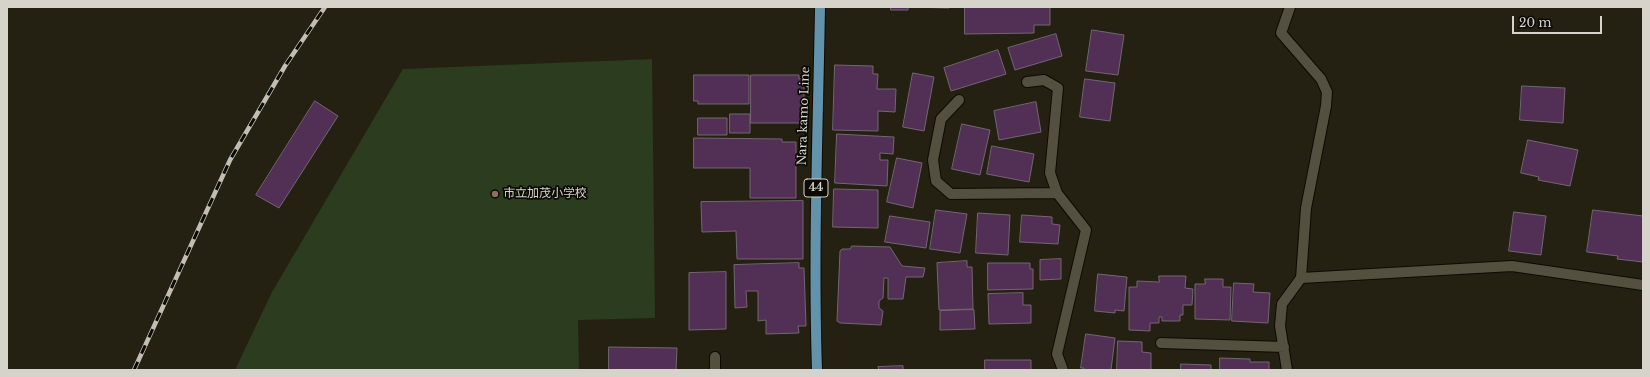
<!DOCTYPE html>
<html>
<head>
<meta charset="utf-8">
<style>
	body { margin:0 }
	#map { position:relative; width:1650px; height:377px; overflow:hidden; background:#242112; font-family:"Libre Baskerville",serif }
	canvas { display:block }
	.frame { position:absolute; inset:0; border:8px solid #d6d4ca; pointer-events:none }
	.scale { position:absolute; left:1512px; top:16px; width:90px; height:18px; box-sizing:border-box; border:2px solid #d6d4ca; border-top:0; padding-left:5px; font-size:12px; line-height:14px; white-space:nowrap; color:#d6d4ca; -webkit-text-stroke:3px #0c0a05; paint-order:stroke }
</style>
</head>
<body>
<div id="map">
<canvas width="1650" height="377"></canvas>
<div class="frame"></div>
<div class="scale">20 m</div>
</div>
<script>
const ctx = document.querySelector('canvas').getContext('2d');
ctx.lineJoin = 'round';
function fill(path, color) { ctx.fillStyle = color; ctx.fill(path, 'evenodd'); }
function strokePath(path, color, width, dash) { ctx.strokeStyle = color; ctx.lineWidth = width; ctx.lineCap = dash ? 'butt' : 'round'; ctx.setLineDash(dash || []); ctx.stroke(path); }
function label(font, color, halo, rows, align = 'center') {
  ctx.font = font + ' "Libre Baskerville","Noto Sans JP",serif'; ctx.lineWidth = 3.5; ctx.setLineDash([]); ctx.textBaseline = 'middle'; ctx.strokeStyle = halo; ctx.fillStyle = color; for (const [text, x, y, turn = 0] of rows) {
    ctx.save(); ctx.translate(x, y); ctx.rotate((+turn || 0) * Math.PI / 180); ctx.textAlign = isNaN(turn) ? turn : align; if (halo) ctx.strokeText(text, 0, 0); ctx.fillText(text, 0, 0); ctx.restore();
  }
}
const green = new Path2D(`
	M 652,59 L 655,318 L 578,320 L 579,370 L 235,370 L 272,292 L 403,69 Z`);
const building = new Path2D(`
	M 891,7 L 949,7 L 949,8 L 908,7 L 908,10 L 891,10 Z
	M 965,7 L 1050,7 L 1050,25 L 1034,25 L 1034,33 L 965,34 Z
	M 1092,30 L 1124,35 L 1118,75 L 1086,71 Z
	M 1056,34 L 1062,56 L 1015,70 L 1008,48 Z
	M 998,50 L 1006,74 L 951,91 L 944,68 Z
	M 835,65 L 873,66 L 873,74 L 878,74 L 877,89 L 896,89 L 895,112 L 878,111 L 878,131 L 833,130 Z
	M 913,73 L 934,77 L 924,131 L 903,127 Z
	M 694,75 L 749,75 L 749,104 L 698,104 L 698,101 L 694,101 Z
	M 751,75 L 799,75 L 799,79 L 804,79 L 804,123 L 751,123 Z
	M 1085,79 L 1115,83 L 1110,121 L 1080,117 Z
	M 1522,86 L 1565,88 L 1563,123 L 1520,120 Z
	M 315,101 L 338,116 L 279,208 L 256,195 Z
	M 1036,102 L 1041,132 L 999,140 L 994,111 Z
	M 730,114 L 750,114 L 750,133 L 730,133 Z
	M 698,118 L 727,118 L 727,135 L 698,135 Z
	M 962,124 L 990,130 L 980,175 L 952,169 Z
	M 837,134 L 894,137 L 893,154 L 880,153 L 880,160 L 888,160 L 887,186 L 835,183 Z
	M 694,138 L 782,139 L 782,142 L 796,142 L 796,198 L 750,198 L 750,168 L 694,168 Z
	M 1528,140 L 1578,150 L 1570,186 L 1538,180 L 1539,177 L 1521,173 Z
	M 992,146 L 1034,154 L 1029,182 L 987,174 Z
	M 897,158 L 922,163 L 913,208 L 887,202 Z
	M 834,189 L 878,190 L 878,228 L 833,227 Z
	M 803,201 L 803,259 L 737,259 L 736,231 L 702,232 L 701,202 Z
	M 936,210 L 967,214 L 960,253 L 930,249 Z
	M 1593,210 L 1643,216 L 1643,262 L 1617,259 L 1618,256 L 1587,252 Z
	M 1514,212 L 1546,216 L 1541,255 L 1509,251 Z
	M 978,213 L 1010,215 L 1008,255 L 976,253 Z
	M 1022,215 L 1052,217 L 1052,224 L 1060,225 L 1058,244 L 1020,242 Z
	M 890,216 L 930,222 L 926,248 L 885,242 Z
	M 852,246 L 890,247 L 902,266 L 925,268 L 923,277 L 906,277 L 903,299 L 888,299 L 888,278 L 884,278 L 883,298 L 879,301 L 879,308 L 883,311 L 881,325 L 840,323 L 837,321 L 840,251 L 842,249 L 850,249 Z
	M 1061,259 L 1061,279 L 1040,280 L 1040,260 Z
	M 967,261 L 967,267 L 972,267 L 973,309 L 939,310 L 937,263 Z
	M 799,263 L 799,268 L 804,268 L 806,326 L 798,326 L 799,333 L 766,334 L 766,320 L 758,321 L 758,291 L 746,291 L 747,307 L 735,308 L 734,265 Z
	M 988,263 L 1030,263 L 1030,269 L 1033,269 L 1033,289 L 988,290 Z
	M 726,272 L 726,329 L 689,330 L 689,273 Z
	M 1098,274 L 1127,277 L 1124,311 L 1115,310 L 1115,313 L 1095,311 Z
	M 1159,276 L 1186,276 L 1185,288 L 1193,289 L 1192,305 L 1183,305 L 1183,315 L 1180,315 L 1180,321 L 1162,321 L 1162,317 L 1159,317 L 1159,323 L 1150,323 L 1150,331 L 1129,330 L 1129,287 L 1137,287 L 1137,281 L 1159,282 Z
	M 1205,279 L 1223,279 L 1223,287 L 1231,287 L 1230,320 L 1195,319 L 1195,284 L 1205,284 Z
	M 1234,283 L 1254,284 L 1253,292 L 1270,293 L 1268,323 L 1232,321 Z
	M 1023,293 L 1023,305 L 1031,305 L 1031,323 L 989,324 L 988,294 Z
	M 974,310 L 975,329 L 940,330 L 940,311 Z
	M 1086,334 L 1115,338 L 1111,370 L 1084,370 L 1084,368 L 1081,368 Z
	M 1118,341 L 1142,342 L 1142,352 L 1151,353 L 1151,370 L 1117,370 Z
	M 609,347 L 677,348 L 676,370 L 609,370 Z
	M 1220,358 L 1250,359 L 1250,362 L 1269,362 L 1269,370 L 1220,370 Z
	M 985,360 L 1031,360 L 1031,370 L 985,370 Z
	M 1181,364 L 1211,365 L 1211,370 L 1181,370 Z
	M 903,366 L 903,370 L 879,370 L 878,367 Z`);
const service = new Path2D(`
	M 1290,7 L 1281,33 L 1321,79 L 1327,92 L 1326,106 L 1306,208 L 1301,278
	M 715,357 L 715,370`);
const minor = new Path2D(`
	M 1027,82 L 1044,80 L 1058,88 L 1050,173 L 1057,193
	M 959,100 L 941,119 L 933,160 L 936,181 L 951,194 L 1057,193 L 1086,230 L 1057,354 L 1063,370
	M 1161,343 L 1284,347
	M 1287,370 L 1280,326 L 1282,304 L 1301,278 L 1512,266 L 1643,285`);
const primary = new Path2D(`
	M 817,370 C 813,249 818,128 820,7`);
const rail = new Path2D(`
	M 134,370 L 230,160 L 285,66 L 325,7`);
const markers = [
	[495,194,4,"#8d6e63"]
];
const shields = [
	[816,188,24]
];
const shieldNames = [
	["44",816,188]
];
const streetNames = [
	["Nara kamo Line",804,116,-88]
];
const poiNames = [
	["市立加茂小学校",503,194]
];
fill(green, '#2b3d1e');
fill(building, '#523055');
strokePath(building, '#726673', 1);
strokePath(service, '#0d0a01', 12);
strokePath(minor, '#0d0a01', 12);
strokePath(primary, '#0d0a01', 12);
strokePath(service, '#545040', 10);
strokePath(minor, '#545040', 10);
strokePath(primary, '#6293aa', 10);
strokePath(rail, '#c1bfb4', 4.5);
strokePath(rail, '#0c0a05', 3, [9]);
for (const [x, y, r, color] of markers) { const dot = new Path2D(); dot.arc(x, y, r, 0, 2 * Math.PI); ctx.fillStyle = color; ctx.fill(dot); strokePath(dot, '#0c0a05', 1.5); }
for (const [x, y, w] of shields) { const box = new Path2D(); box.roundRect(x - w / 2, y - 9, w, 18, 3); ctx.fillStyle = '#0c0a05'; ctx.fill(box); strokePath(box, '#d6d4ca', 1); }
label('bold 11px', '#d6d4ca', null, shieldNames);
label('12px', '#d6d4ca', '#0c0a05', streetNames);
label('12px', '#d6d4ca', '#0c0a05', poiNames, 'left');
</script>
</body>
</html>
